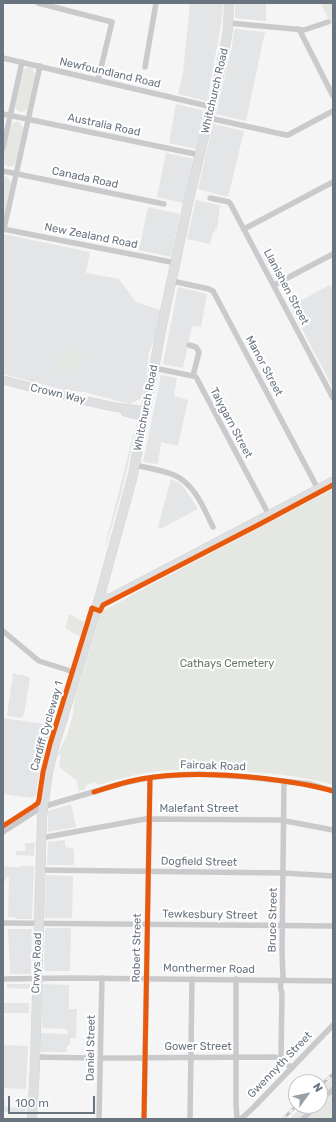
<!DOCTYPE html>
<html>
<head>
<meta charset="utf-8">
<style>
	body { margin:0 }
	#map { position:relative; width:336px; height:1122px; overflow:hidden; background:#f5f5f5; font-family:Rubik,sans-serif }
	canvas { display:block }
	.frame { position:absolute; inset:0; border:4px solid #697481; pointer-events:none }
	.north { position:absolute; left:288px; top:1074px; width:40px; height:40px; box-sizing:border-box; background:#fff; border:1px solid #c3c7cd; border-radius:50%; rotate:57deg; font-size:11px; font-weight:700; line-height:16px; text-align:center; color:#697481 }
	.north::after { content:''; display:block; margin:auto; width:14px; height:18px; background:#9aa1aa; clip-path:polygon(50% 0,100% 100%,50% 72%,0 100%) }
	.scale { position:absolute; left:8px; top:1096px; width:87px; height:18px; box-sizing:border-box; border:2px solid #697481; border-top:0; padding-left:5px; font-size:12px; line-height:14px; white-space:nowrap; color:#697481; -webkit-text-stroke:3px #fff; paint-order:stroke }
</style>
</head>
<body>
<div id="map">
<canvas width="336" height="1122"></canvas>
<div class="frame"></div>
<div class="north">N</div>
<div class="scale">100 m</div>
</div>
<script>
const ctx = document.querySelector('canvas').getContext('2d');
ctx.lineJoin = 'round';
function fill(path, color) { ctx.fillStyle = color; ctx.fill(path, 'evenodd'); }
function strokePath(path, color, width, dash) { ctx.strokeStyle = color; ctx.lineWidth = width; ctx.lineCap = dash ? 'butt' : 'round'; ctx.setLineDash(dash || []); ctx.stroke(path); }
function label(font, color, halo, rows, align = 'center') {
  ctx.font = font + ' Rubik,sans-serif'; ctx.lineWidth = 4; ctx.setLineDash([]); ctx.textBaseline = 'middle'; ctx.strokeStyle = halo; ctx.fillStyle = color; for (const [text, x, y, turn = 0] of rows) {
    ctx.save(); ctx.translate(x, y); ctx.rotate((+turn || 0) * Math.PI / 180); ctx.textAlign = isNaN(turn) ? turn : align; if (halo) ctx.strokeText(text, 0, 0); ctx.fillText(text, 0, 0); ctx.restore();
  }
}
const built = new Path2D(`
	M 190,3 L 223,3 L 221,24 L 207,101 L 178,94 L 183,72 Z
	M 235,3 L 266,3 L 266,21 L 235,18 Z
	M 235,29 L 265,32 L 246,121 L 216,114 L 232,46 L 234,30 Z
	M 176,104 L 205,111 L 196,149 L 169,143 Z
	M 213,124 L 244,131 L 228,197 L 198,189 Z
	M 166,153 L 193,159 L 183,203 L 157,197 Z
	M 196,200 L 227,207 L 220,206 L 217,229 L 215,229 L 215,232 L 213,232 L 210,244 L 187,239 Z
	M 148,207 L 180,214 L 171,257 L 139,250 Z
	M 3,234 L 90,252 L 86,273 L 119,279 L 136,302 L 160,310 L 155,337 L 149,353 L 146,381 L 142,398 L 130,404 L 84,392 L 68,391 L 3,374 Z
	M 330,285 L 333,290 L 333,388 L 290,306 Z
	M 178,287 L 207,294 L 201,327 L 192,326 L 183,368 L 163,364 Z
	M 161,375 L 177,378 L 174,396 L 188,400 L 178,446 L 161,442 L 158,464 L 143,462 Z
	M 171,479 L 181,484 L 185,489 L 198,509 L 160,529 L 158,526 Z
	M 13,673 L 15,673 L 18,676 L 20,674 L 30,678 L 24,715 L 21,718 L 7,716 Z
	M 3,718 L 52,725 L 40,769 L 36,795 L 32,798 L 3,794 Z
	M 71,804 L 76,827 L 48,832 L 48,811 Z
	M 65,840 L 65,847 L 74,849 L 74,865 L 47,865 L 48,842 Z
	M 25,843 L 35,843 L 34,856 L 16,855 L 16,851 L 25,851 Z
	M 7,865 L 9,867 L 19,867 L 20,866 L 34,866 L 32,919 L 16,919 L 14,917 L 8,917 L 9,877 L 6,877 L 6,881 L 3,881 L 3,868 Z
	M 46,875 L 73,876 L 72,918 L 45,918 Z
	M 45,928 L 71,928 L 70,971 L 44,971 Z
	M 8,929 L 32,929 L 31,974 L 10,974 Z
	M 7,984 L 30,984 L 30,989 L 7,988 Z
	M 42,984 L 69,985 L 69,1009 L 77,1009 L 76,1038 L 71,1038 L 70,1039 L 70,1045 L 67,1045 L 67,1052 L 42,1052 L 41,1051 L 41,1033 L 68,1034 L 67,1029 L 42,1028 Z
	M 3,1003 L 29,1003 L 29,1013 L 3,1013 Z
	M 3,1045 L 28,1046 L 26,1089 L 3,1088 Z
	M 333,1094 L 333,1119 L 308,1119 Z
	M 3,1102 L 5,1102 L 5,1107 L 26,1108 L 25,1113 L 3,1112 Z`);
const green = new Path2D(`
	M 321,3 L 333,3 L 333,24 L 330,23 Z
	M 30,67 L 33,69 L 35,75 L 28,107 L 25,111 L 20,112 L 16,109 L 15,107 L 22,71 L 27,68 Z
	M 18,121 L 21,124 L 24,130 L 17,161 L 13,166 L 8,167 L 4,164 C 2,158 7,132 10,126 C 13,123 15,122 18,121 Z
	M 6,176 L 10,180 L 12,185 L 5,216 L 3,219 L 3,177 Z
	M 78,349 L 82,353 L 77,373 L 74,374 L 67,373 L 68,367 L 66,367 L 65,371 L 62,370 L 55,362 L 55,359 L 62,360 L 64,350 L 77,353 Z
	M 135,428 L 136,429 L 122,491 L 106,546 L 105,546 Z
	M 333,489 L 333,785 C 307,777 279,774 252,772 C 225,770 199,768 172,770 C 147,771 122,778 98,785 L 94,782 L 87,785 L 85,789 L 79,791 L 76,780 L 59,767 L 61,756 L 57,755 L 67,736 L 73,714 L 75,697 L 101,612 L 143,589 Z
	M 69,614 L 84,622 L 80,637 L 65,628 Z
	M 333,1077 L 333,1085 L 320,1098 L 320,1089 Z
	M 323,1104 L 332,1113 L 333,1117 L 330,1119 L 308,1119 Z
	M 303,1106 L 312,1106 L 299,1119 L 289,1119 Z`);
const street = new Path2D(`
	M 38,3 L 112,22 L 98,80
	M 229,23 L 304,30 L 328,22
	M 298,29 L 300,31 L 333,96
	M 3,58 L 212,107
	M 145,67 L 156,3
	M 3,114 L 200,155
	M 209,118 L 286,135 L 288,135 L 333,111
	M 3,148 L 22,62
	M 3,171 L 164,204
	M 210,198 L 229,202 L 231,205 L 333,398
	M 3,229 L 176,263
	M 4,229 L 40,66
	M 244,229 L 333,182
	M 172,281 L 209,289 L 213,291 L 318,489
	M 274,285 L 333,254
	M 189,345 L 196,347 L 199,352 L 193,376
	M 154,368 L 193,376 L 196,377 L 269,515
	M 135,465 C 148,468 162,470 174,475 C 195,484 204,509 213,527
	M 3,631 L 39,661 L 77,673
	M 3,832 L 42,807 L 120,784 L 142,779 L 164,776 L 198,774 L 247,777 L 311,784 L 333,791
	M 41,838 L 145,819 L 280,820 L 333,830
	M 40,870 L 283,873 L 333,876
	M 3,923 L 333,926
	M 3,979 L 70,978 L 333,981
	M 236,979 L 236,1104 L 237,1119
	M 35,1057 L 91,1058
	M 101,1058 L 275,1057 L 281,1059 L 292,1068
	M 281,1059 L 282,993 C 280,988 280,982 283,977 L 282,951 L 284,781
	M 320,1102 L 333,1089
	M 99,1119 L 102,978
	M 144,1119 L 150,778
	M 190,1119 L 192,979
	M 241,1119 L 254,1107 L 333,1025
	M 303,1119 L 316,1106`);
const secondary = new Path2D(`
	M 3,380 L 69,397 L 114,407 L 146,411
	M 125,412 L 144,417
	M 100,597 L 106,598 L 110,598 L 333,481`);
const primary = new Path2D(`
	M 32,1119 L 35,1066 L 42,817 L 48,772 L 54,747 L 96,610 L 132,479 L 154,368 L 161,330 L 189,199 L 221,67 L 228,30 L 229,3`);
const rail = new Path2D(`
	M 320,1086 L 333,1074
	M 283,1119 L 296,1106`);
const cycleway = new Path2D(`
	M 94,792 C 109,787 125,782 141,779 C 181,772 221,774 260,778 C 285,781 309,784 333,791
	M 3,826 L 34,806 L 38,803 L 39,799 L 43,772 L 50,744 L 92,608 L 100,611 L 103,605 L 105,604 L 260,524 L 333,485
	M 144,1119 L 150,778`);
const streetNames = [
	["Newfoundland Road",110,73,13],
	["Whitchurch Road",215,91,-77],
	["Australia Road",104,125,12],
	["Canada Road",85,178,12],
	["New Zealand Road",91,236,11],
	["Llanishen Street",286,287,62],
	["Manor Street",264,366,62],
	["Crown Way",58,394,13],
	["Whitchurch Road",146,408,-79],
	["Talygarn Street",231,423,62],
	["Cardiff Cycleway 1",47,726,-74],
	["Fairoak Road",213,766,2],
	["Malefant Street",199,809],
	["Dogfield Street",199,862,1],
	["Tewkesbury Street",210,915,1],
	["Bruce Street",273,920,-89],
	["Robert Street",137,948,-89],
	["Crwys Road",37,963,-88],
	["Monthermer Road",209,969,1],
	["Gower Street",198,1047],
	["Daniel Street",91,1048,-89],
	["Gwennyth Street",280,1065,-46]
];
const parkNames = [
	["Cathays Cemetery",227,664]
];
fill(built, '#e4e5e6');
fill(green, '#e4e7e2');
strokePath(secondary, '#d2d3d3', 9);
strokePath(primary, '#d2d3d4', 10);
strokePath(street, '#cacacc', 5.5);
strokePath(secondary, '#dedfe0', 8);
strokePath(primary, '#dedfe0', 9);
strokePath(rail, '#c0c1c2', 3);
strokePath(rail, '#fff', 1.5, [4.5]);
strokePath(cycleway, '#e8590c', 5);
label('11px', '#697481', '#fff', streetNames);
label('11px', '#697967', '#fff', parkNames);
</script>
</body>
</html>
